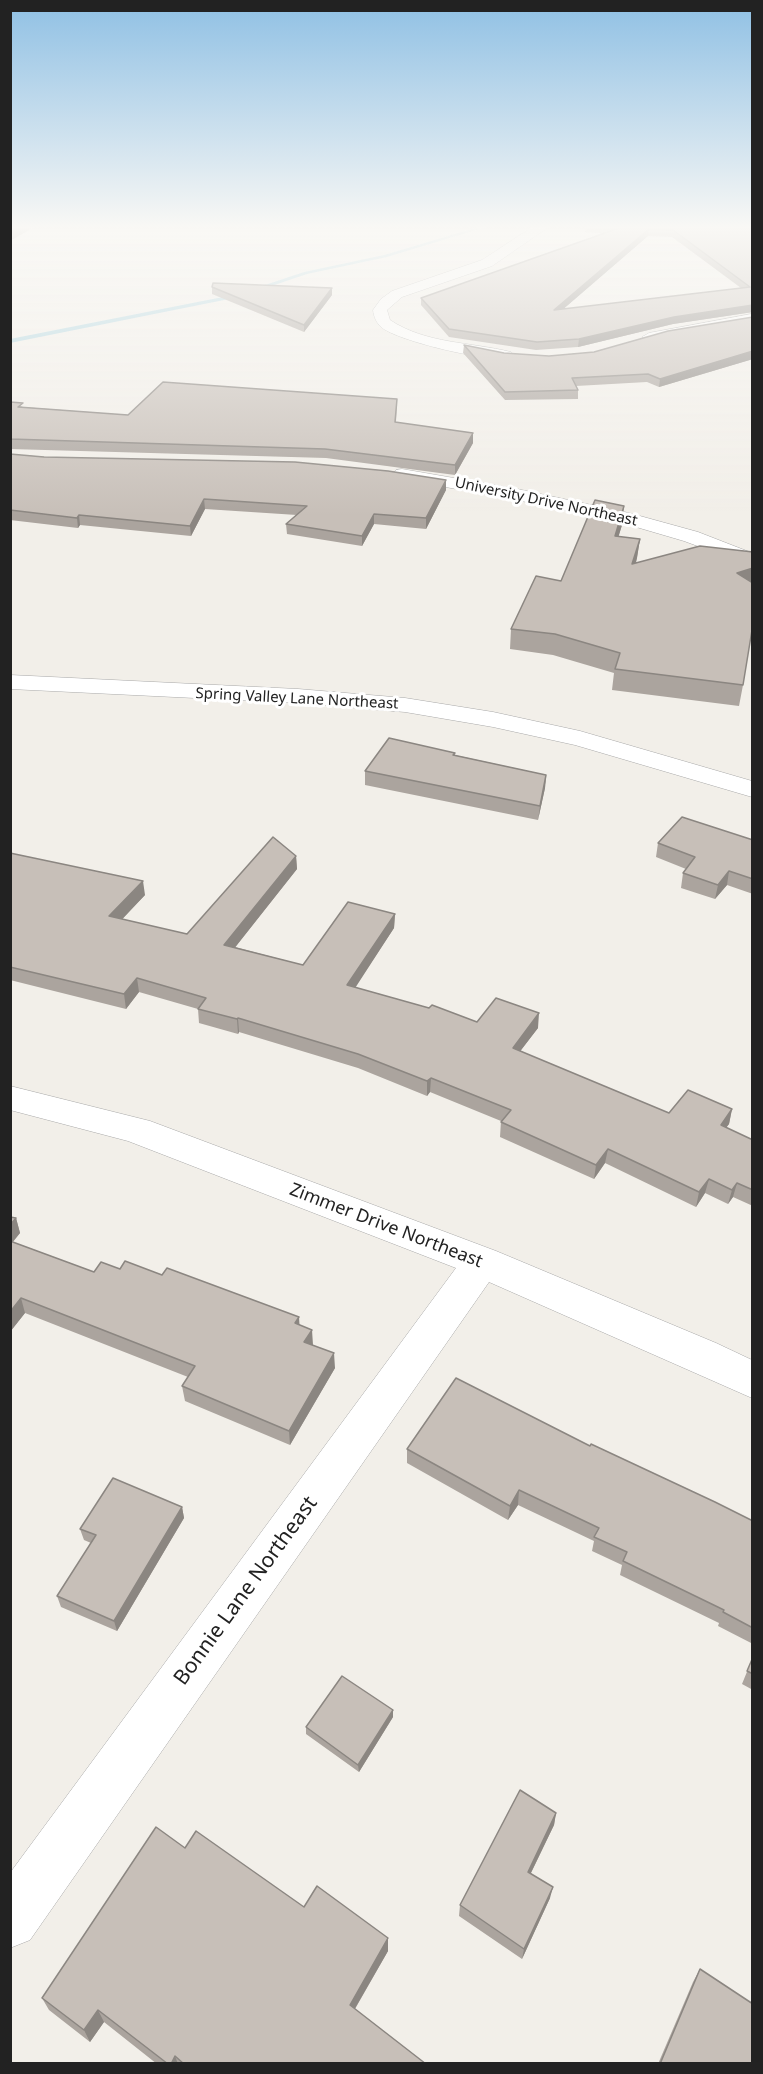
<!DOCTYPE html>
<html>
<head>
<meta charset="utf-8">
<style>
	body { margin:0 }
	#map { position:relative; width:763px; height:2074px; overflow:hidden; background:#f2efe9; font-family:"Noto Sans",sans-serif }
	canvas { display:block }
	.frame { position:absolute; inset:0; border:12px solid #222; pointer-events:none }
</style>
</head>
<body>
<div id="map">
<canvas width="763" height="2074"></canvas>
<div class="frame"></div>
</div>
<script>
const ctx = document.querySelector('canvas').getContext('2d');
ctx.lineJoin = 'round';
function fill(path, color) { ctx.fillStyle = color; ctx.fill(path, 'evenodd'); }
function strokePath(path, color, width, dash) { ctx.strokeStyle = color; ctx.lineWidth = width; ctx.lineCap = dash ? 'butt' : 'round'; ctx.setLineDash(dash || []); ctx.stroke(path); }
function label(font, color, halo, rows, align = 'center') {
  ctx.font = font + ' "Noto Sans",sans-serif'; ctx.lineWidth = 6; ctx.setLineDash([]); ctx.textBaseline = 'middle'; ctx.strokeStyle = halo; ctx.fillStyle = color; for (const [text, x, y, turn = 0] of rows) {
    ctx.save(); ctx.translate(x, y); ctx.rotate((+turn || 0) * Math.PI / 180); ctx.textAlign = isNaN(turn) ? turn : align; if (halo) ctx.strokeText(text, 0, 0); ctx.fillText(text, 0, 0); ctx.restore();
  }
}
const stream = new Path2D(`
	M 482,226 L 489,226 L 387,257 L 307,274 L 239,297 L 10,343 L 10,339 L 238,294 L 304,272 L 384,255 Z`);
const minor = new Path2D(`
	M 534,226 L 550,226 L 492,266 L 402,297 L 387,310 L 390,320 C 426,344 471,342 511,352 L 514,355 L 511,358 C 491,363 397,341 381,327 C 376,322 374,317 373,310 L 381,299 L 392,291 L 482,260 Z
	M 752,314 L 752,322 L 649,341 L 642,337 L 649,333 Z
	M 402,469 L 517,489 L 629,513 L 698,532 L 752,553 L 752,566 L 684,541 L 626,524 L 517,500 L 396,478 L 393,474 L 396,470 Z
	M 10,675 L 298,689 L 405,698 L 493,712 L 580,731 L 752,781 L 752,797 L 575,745 L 493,727 L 405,712 L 298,703 L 10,689 Z
	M 10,1086 L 150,1121 L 496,1251 L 716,1343 L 752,1360 L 752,1398 L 489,1282 L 30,1940 L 10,1948 L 10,1873 L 456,1268 L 128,1141 L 10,1110 Z`);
const wall = new Path2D(`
	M 586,226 L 753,226 L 753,312 L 673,324 L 578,347 L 536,350 L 449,337 L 421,305 L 421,298 L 606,233 L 585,232 ZM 648,236 L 672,237 L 741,288 L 563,309 Z
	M 212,287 L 332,288 L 332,295 L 304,332 L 212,294 Z
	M 753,317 L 753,359 L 659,387 L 647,382 L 576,386 L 578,390 L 578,399 L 505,400 L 463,353 L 464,345 L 504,353 L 549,356 L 594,352 Z
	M 397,399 L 396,422 L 473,443 L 455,475 L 326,458 L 10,449 L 10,402 L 23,407 L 128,415 Z
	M 10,454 L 446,490 L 426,529 L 374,524 L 362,546 L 287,534 L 286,524 L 297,515 L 205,509 L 191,536 L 80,525 L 78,528 L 10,520 Z
	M 622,525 L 618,537 L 640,539 L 636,563 L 743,685 L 739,706 L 612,690 L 614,673 L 553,655 L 510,649 L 511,629 Z
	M 455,753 L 455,755 L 546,775 L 545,788 L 538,820 L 365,785 L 365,771 Z
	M 753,840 L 753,894 L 727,885 L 715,899 L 681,888 L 683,873 L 686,869 L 656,857 L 658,843 Z
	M 10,853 L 145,895 L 122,919 L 187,934 L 296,856 L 297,869 L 235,947 L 303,965 L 395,914 L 394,928 L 355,987 L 477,1022 L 538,1028 L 520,1051 L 669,1113 L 732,1109 L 729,1124 L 726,1128 L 753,1140 L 753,1206 L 733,1197 L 728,1204 L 705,1193 L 696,1207 L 605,1163 L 594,1179 L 500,1137 L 501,1121 L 430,1092 L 427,1096 L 358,1068 L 239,1032 L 238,1034 L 199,1023 L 198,1009 L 139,992 L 126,1009 L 10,980 Z
	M 10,1217 L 16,1218 L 20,1233 L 13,1242 L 94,1272 L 120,1269 L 162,1275 L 299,1317 L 299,1325 L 312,1345 L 335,1368 L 290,1445 L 185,1401 L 182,1386 L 188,1377 L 25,1313 L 10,1332 Z
	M 590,1446 L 753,1521 L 753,1644 L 718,1626 L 719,1623 L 620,1575 L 622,1565 L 592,1551 L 594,1541 L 518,1505 L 508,1520 L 407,1463 L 407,1449 Z
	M 182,1507 L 184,1518 L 117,1631 L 61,1607 L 57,1596 L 91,1543 L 84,1540 L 80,1529 Z
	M 753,1657 L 753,1690 L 742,1684 Z
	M 393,1717 L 359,1772 L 306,1734 L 306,1727 Z
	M 556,1813 L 554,1825 L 531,1873 L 550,1898 L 522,1959 L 459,1916 L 460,1905 Z
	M 185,1848 L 304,1907 L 388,1938 L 388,1951 L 355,2009 L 426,2064 L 157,2064 L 104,2022 L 90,2042 L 49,2010 L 42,1998 Z
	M 700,1969 L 752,2064 L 658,2064 L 693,1982 Z`);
const shadedWall = new Path2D(`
	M 10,226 L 36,226 L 10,241 Z
	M 649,229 L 648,236 L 553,318 L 554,310 Z
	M 332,288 L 332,295 L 304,332 L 304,325 Z
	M 753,305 L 753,312 L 673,324 L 578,347 L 579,339 L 674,317 Z
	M 753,351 L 753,359 L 659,387 L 660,379 Z
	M 473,433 L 473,443 L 455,475 L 455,465 Z
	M 446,480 L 446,490 L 426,529 L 426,518 Z
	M 204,499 L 205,509 L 191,536 L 190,526 Z
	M 624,506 L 622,525 L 613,555 L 615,536 Z
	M 374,514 L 374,524 L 362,546 L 362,536 Z
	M 79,515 L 80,525 L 78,528 L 77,518 Z
	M 640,539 L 637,558 L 630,583 L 632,564 Z
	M 753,568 L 753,587 L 737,573 Z
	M 546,775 L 545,788 L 538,820 L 540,806 Z
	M 296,856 L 297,869 L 226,959 L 224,945 Z
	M 729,871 L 727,885 L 715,899 L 718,885 Z
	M 143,881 L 145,895 L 112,930 L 109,916 Z
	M 395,914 L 394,928 L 348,999 L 347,985 Z
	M 137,978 L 139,992 L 126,1009 L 124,994 Z
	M 539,1013 L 538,1028 L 512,1062 L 513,1048 Z
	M 238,1018 L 239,1032 L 238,1034 L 237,1019 Z
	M 431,1078 L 430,1092 L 427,1096 L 427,1081 Z
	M 732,1109 L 729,1124 L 717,1139 L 721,1125 Z
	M 608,1149 L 605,1163 L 594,1179 L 596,1165 Z
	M 709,1179 L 705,1193 L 696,1207 L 699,1192 Z
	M 737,1183 L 733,1197 L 728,1204 L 732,1190 Z
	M 16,1218 L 20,1233 L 10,1245 L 10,1225 Z
	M 21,1298 L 25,1313 L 10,1332 L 10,1312 Z
	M 299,1317 L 300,1332 L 295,1323 Z
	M 312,1330 L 313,1345 L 305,1357 L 304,1342 Z
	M 334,1353 L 335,1368 L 290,1445 L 289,1431 Z
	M 519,1490 L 518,1505 L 508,1520 L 510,1506 Z
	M 182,1507 L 184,1518 L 117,1631 L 114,1621 Z
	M 393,1710 L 393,1717 L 359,1772 L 358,1765 Z
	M 556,1813 L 554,1825 L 526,1883 L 528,1872 Z
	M 553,1887 L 550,1898 L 522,1959 L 524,1949 Z
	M 388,1938 L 388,1951 L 350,2017 L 350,2005 Z
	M 98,2010 L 104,2022 L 90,2042 L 84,2030 Z
	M 175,2056 L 178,2064 L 171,2064 Z`);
const building = new Path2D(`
	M 599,226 L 753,226 L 753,305 L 674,317 L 579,339 L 537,342 L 449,329 L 421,298 L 622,227 ZM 649,229 L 673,230 L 750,287 L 554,310 Z
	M 213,283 L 332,288 L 304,325 L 212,287 Z
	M 753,317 L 753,351 L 660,379 L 648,374 L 572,378 L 578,390 L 505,392 L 464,345 L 504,353 L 549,356 L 594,352 L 668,331 Z
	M 163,382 L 397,399 L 395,422 L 473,433 L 455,465 L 325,449 L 10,439 L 10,402 L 23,403 L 18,407 L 128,415 Z
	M 10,454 L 44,457 L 295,462 L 388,471 L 446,480 L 426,518 L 374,514 L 362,536 L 286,524 L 307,506 L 204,499 L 190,526 L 79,515 L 77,518 L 10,510 Z
	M 595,500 L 624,506 L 615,536 L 640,539 L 632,564 L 700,546 L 753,552 L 753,568 L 737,573 L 753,583 L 753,624 L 743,685 L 615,669 L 620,653 L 555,634 L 511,629 L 536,576 L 561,581 Z
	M 389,738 L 455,753 L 453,755 L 546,775 L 540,806 L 365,771 Z
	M 682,817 L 753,840 L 753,879 L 729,871 L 718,885 L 683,873 L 695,857 L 658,843 Z
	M 273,837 L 296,856 L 224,945 L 303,965 L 348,902 L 395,914 L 347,985 L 429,1008 L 432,1005 L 477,1022 L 496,998 L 539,1013 L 513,1048 L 669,1113 L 688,1090 L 732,1109 L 721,1125 L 753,1140 L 753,1190 L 737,1183 L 732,1190 L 709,1179 L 699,1192 L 608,1149 L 596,1165 L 501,1122 L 511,1110 L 431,1078 L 427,1081 L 358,1054 L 238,1018 L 237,1019 L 198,1009 L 206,998 L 137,978 L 124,994 L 10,967 L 10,853 L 143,881 L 109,916 L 187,934 Z
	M 10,1217 L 16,1218 L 10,1225 Z
	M 10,1241 L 94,1272 L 101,1262 L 120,1269 L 125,1261 L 162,1275 L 167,1268 L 299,1317 L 295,1323 L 312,1330 L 304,1342 L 334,1353 L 289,1431 L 182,1386 L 195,1366 L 21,1298 L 10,1312 Z
	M 456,1378 L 590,1446 L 591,1444 L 715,1502 L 753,1521 L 753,1628 L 723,1612 L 724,1610 L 623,1561 L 627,1552 L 594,1537 L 599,1528 L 519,1490 L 510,1506 L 407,1449 Z
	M 113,1478 L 182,1507 L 114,1621 L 57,1596 L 96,1535 L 80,1529 Z
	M 753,1657 L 753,1674 L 747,1671 Z
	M 342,1676 L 393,1710 L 358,1765 L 306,1727 Z
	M 520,1790 L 556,1813 L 528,1872 L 553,1887 L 524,1949 L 460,1905 Z
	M 156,1827 L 185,1848 L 196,1831 L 304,1907 L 317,1886 L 388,1938 L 350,2005 L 426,2064 L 184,2064 L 175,2056 L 171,2064 L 168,2064 L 98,2010 L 84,2030 L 42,1998 Z
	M 700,1969 L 753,2004 L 752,2064 L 660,2064 Z`);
const farStreetnames = [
	["University Drive Northeast",546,502,12],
	["Spring Valley Lane Northeast",297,699,3]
];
const streetNames = [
	["Zimmer Drive Northeast",386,1226,21]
];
const nearStreetnames = [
	["Bonnie Lane Northeast",246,1591,-54]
];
fill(stream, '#aad3df');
strokePath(minor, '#a9a9a9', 1);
fill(minor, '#fff');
fill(wall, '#aba49e');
fill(shadedWall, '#8b8681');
fill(building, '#c7bfb8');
strokePath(building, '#8b8681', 1.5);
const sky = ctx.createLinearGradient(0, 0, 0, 516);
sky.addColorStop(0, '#8fc0e4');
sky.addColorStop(0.44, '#f9f8f5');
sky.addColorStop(1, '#f9f8f500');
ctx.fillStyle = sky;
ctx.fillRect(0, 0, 763, 516);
label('15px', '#222', '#fff', farStreetnames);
label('18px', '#222', '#fff', streetNames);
label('21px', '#222', '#fff', nearStreetnames);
</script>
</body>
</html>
